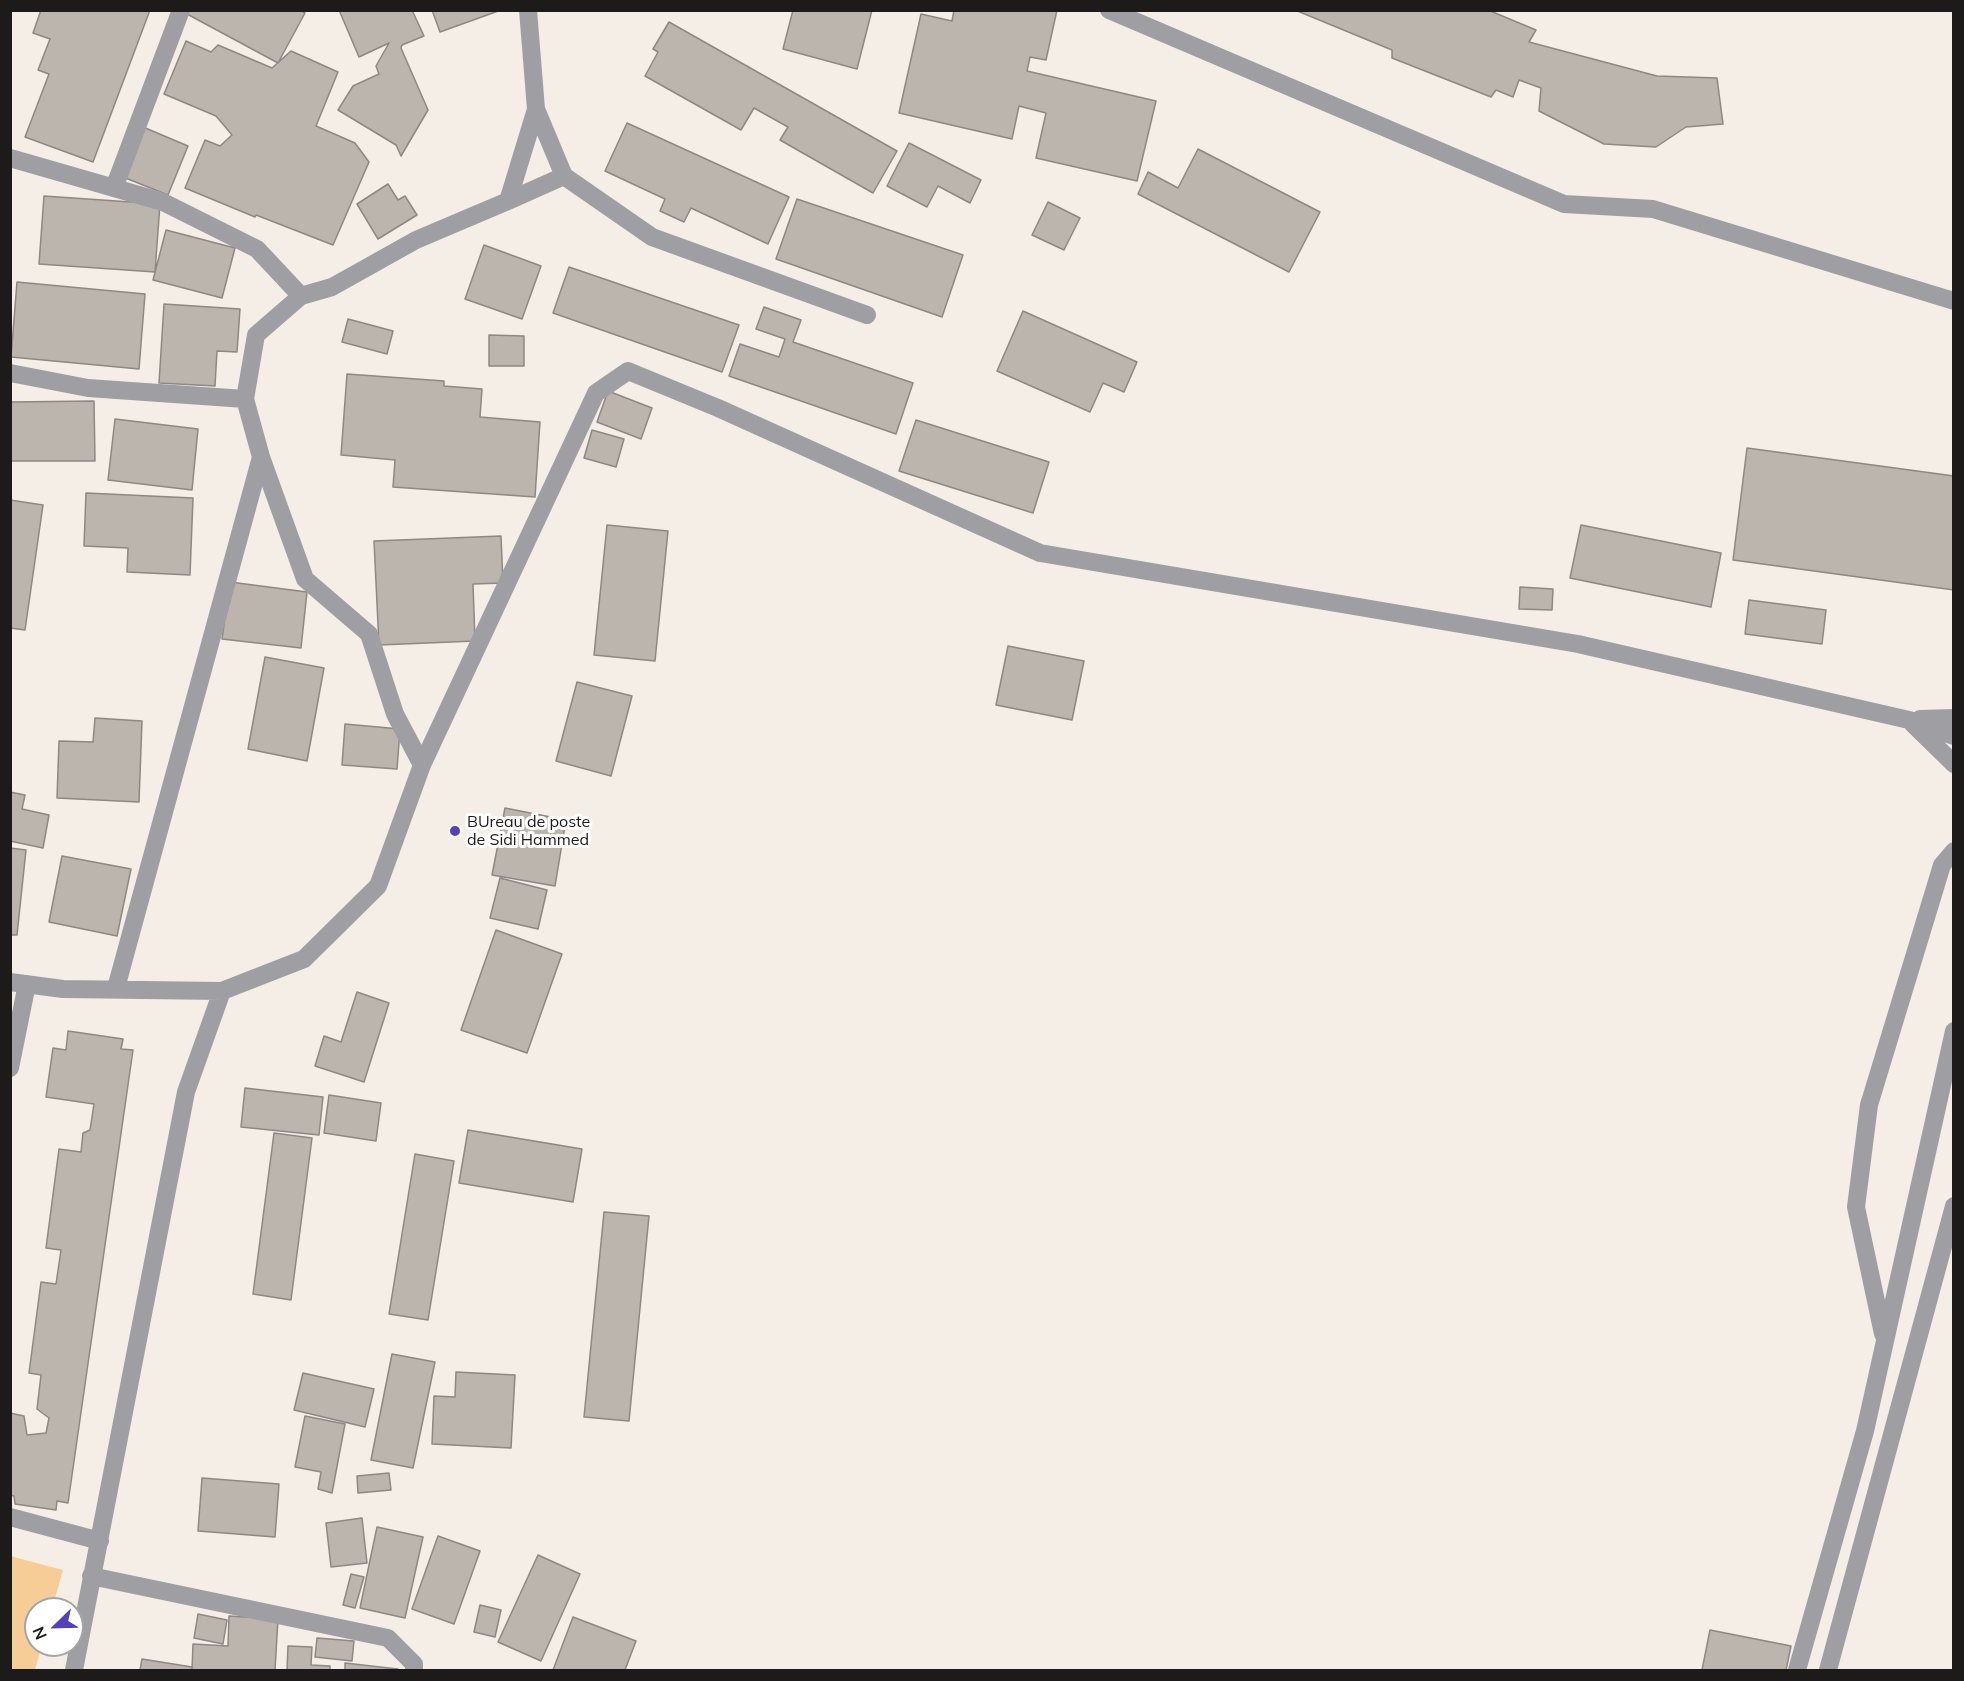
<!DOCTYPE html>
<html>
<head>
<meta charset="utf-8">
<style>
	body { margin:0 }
	#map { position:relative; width:1964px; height:1681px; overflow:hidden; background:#f4eee7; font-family:Mulish,sans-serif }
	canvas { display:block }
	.frame { position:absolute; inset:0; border:12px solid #1d1b19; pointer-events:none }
	.north { position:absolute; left:24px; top:1597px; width:60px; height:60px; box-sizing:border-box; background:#fff; border:2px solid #a5a4a3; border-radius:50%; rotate:247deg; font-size:16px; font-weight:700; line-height:24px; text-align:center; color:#1d1b19 }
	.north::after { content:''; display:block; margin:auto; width:21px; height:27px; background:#5540b7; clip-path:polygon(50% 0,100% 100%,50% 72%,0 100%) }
</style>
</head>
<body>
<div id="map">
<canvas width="1964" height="1681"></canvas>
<div class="frame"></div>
<div class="north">N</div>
</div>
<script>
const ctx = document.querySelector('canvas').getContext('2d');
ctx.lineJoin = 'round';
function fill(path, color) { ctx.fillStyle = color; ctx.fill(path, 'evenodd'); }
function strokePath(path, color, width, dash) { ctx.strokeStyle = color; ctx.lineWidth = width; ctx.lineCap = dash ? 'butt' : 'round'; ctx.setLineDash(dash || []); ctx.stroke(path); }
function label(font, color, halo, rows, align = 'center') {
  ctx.font = font + ' Mulish,sans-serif'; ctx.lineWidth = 6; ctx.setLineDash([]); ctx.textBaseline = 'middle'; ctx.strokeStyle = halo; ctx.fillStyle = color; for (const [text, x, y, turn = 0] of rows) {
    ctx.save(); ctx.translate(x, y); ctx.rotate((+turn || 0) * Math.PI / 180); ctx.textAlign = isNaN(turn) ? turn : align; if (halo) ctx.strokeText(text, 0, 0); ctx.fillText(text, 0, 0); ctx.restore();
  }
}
const green = new Path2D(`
	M 10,1556 L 63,1570 L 52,1609 L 36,1609 L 36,1645 L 42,1645 L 35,1670 L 11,1670 Z`);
const building = new Path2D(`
	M 41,10 L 150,10 L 93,162 L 25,137 L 49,74 L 38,70 L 50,39 L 33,33 Z
	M 188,10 L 300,10 L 305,13 L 278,63 L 187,14 Z
	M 339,10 L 412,10 L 424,36 L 402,45 L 401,48 L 428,110 L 401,156 L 396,145 L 338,110 L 353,86 L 379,74 L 376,66 L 389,43 L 359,57 Z
	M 432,10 L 501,10 L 440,32 Z
	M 793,10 L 872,10 L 857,69 L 783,49 Z
	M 954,10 L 1057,10 L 1046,60 L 1030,57 L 1027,71 L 1156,101 L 1137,181 L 1036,158 L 1046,113 L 1019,106 L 1012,139 L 899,113 L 921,14 L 952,21 Z
	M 1295,10 L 1488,10 L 1536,30 L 1529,42 L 1657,76 L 1717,78 L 1723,124 L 1686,127 L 1656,147 L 1604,144 L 1539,111 L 1541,88 L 1519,80 L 1513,97 L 1496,90 L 1491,97 L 1392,58 L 1392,50 Z
	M 669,22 L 897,151 L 873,193 L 780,140 L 788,127 L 754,108 L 741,130 L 645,76 L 658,52 L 653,49 Z
	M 186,41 L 211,52 L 218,45 L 272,68 L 291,51 L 338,72 L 316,126 L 355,143 L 369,162 L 333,245 L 256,215 L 255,217 L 185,188 L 205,140 L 220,146 L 232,135 L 216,116 L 164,94 Z
	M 627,123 L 789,197 L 768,244 L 691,208 L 684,222 L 660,211 L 665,199 L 605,171 Z
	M 143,127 L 188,146 L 168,195 L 123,177 Z
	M 909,143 L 981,180 L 970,203 L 938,186 L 927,207 L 887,186 Z
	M 1198,149 L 1320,212 L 1289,272 L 1138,194 L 1148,172 L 1178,188 Z
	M 388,184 L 398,200 L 405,196 L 417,215 L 378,239 L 357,204 Z
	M 44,196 L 160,204 L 155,272 L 39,264 Z
	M 797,199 L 963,255 L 942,317 L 776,259 Z
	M 1048,202 L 1080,218 L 1064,250 L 1032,235 Z
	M 166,230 L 235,248 L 222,298 L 153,280 Z
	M 484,245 L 541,266 L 522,319 L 465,299 Z
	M 569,267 L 739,325 L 722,372 L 553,313 Z
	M 17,282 L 145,294 L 139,369 L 11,357 Z
	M 164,304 L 240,309 L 237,352 L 217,351 L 215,386 L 159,383 Z
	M 764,307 L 801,320 L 793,342 L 913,383 L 896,434 L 729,376 L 740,344 L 779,357 L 785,339 L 756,329 Z
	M 1023,311 L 1137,362 L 1124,392 L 1103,383 L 1090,412 L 997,371 Z
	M 348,319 L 393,331 L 387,354 L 342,342 Z
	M 489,335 L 524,336 L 524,366 L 489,366 Z
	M 347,374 L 444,381 L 444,386 L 482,389 L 480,417 L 540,422 L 535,497 L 393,487 L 395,460 L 341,455 Z
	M 608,391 L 652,408 L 641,439 L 597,422 Z
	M 94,401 L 95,461 L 10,461 L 10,402 Z
	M 115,419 L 198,429 L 192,490 L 108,480 Z
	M 916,420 L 1049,462 L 1033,513 L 899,471 Z
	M 592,430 L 624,439 L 616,467 L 584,458 Z
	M 1747,448 L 1954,476 L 1954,590 L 1733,560 Z
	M 86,493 L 193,498 L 190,575 L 127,572 L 128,548 L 84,546 Z
	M 10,500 L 43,505 L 25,630 L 10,628 Z
	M 607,525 L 668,531 L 655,661 L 594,655 Z
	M 1581,525 L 1721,553 L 1711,607 L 1570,578 Z
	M 501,536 L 503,583 L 473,584 L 475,641 L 379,645 L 374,541 Z
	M 230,582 L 307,592 L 301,648 L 222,639 Z
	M 1520,587 L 1553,589 L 1552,610 L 1519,609 Z
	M 1749,600 L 1826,610 L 1822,644 L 1745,634 Z
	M 1008,646 L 1084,661 L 1072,720 L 996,705 Z
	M 265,657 L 324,668 L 307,761 L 248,749 Z
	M 577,682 L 632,696 L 611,776 L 556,761 Z
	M 95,718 L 142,721 L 139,802 L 57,798 L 59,741 L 93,742 Z
	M 345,724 L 400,729 L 397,769 L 342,765 Z
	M 10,792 L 25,795 L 22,809 L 49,815 L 43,848 L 10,841 Z
	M 505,808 L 566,820 L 555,886 L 492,875 Z
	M 10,848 L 26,850 L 17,935 L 10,935 Z
	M 62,856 L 131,869 L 117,936 L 49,922 Z
	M 500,878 L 547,890 L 538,929 L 490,918 Z
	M 496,930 L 562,954 L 527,1053 L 461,1030 Z
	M 357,992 L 389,1003 L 364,1082 L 315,1066 L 324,1036 L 341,1042 Z
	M 68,1031 L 123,1039 L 121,1049 L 133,1050 L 68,1503 L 57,1501 L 56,1510 L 15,1504 L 14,1496 L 10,1495 L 10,1413 L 24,1416 L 27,1435 L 46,1433 L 49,1418 L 37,1409 L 41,1375 L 29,1373 L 41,1282 L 56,1284 L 61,1250 L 46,1248 L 59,1149 L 81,1152 L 83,1133 L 90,1130 L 94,1104 L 46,1097 L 53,1048 L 66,1050 Z
	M 245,1088 L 323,1097 L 319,1135 L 241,1127 Z
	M 329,1095 L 381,1103 L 376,1141 L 324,1133 Z
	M 468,1130 L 582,1149 L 573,1202 L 459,1183 Z
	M 274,1133 L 312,1138 L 291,1300 L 253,1294 Z
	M 415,1154 L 454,1161 L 428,1320 L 389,1314 Z
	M 604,1212 L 649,1216 L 629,1421 L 584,1417 Z
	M 392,1354 L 435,1362 L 413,1468 L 371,1460 Z
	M 456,1372 L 515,1375 L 511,1448 L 432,1444 L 434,1396 L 455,1397 Z
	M 303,1373 L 374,1389 L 365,1427 L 294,1410 Z
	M 305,1416 L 345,1424 L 332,1493 L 318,1489 L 321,1472 L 295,1467 Z
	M 389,1473 L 391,1490 L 358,1493 L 357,1476 Z
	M 202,1478 L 279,1484 L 275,1537 L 198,1531 Z
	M 362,1518 L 367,1563 L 331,1567 L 326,1523 Z
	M 377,1527 L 423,1537 L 405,1618 L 360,1608 Z
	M 438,1536 L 480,1551 L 454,1624 L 412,1609 Z
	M 538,1555 L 580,1574 L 541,1661 L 498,1642 Z
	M 351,1574 L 364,1577 L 355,1608 L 343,1605 Z
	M 480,1605 L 501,1610 L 495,1637 L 474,1632 Z
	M 198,1614 L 227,1620 L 223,1644 L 194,1638 Z
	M 229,1616 L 278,1619 L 275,1670 L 192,1670 L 193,1644 L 228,1646 Z
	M 573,1617 L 636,1641 L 625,1670 L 553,1670 Z
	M 1710,1630 L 1791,1646 L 1786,1670 L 1702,1670 Z
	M 317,1638 L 354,1641 L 352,1661 L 315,1657 Z
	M 288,1646 L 312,1647 L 311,1665 L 330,1666 L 330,1670 L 287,1670 Z
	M 142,1659 L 192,1667 L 192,1670 L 140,1670 Z
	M 345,1663 L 398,1669 L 398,1670 L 345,1670 Z`);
const minor = new Path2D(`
	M 1109,10 L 1564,204 L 1653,209 L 1954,301
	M 536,109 L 564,176 L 652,237 L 867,315
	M 10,158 L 163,202 L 257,249 L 301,296
	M 114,188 L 181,10
	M 508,201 L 564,176
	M 10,373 L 88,388 L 245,399
	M 1920,719 L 1954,718
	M 1912,723 L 1954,764
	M 422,765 L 596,393 L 628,371 L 718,408 L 1040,553 L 1578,644 L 1909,720 L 1954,736
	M 10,982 L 63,989 L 222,991 L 304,959 L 378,886 L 422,765 L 395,714 L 369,634 L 305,579 L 261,457 L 245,399 L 256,335 L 301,296 L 332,287 L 416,240 L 508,201 L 536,109 L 528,10
	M 116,988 L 261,457
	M 10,1068 L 27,984
	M 1883,1334 L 1856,1207 L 1869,1105 L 1942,865 L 1954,851
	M 10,1517 L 100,1541
	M 91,1576 L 388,1638 L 414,1664 L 414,1670
	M 74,1670 L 186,1092 L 222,991
	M 1797,1670 L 1865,1431 L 1954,1031
	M 1828,1670 L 1954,1206`);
const markers = [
	[455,831,6,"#5540b7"]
];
const poiNames = [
	["BUreau de poste",467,822],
	["de Sidi Hammed",467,840]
];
fill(green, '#f7cd97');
fill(building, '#bbb5ae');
strokePath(building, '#8d8882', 1.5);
strokePath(minor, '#9f9fa3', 18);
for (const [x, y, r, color] of markers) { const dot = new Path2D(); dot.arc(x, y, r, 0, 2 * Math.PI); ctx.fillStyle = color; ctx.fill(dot); strokePath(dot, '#fff', 2); }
label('16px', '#1d1b19', '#fff', poiNames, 'left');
</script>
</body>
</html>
